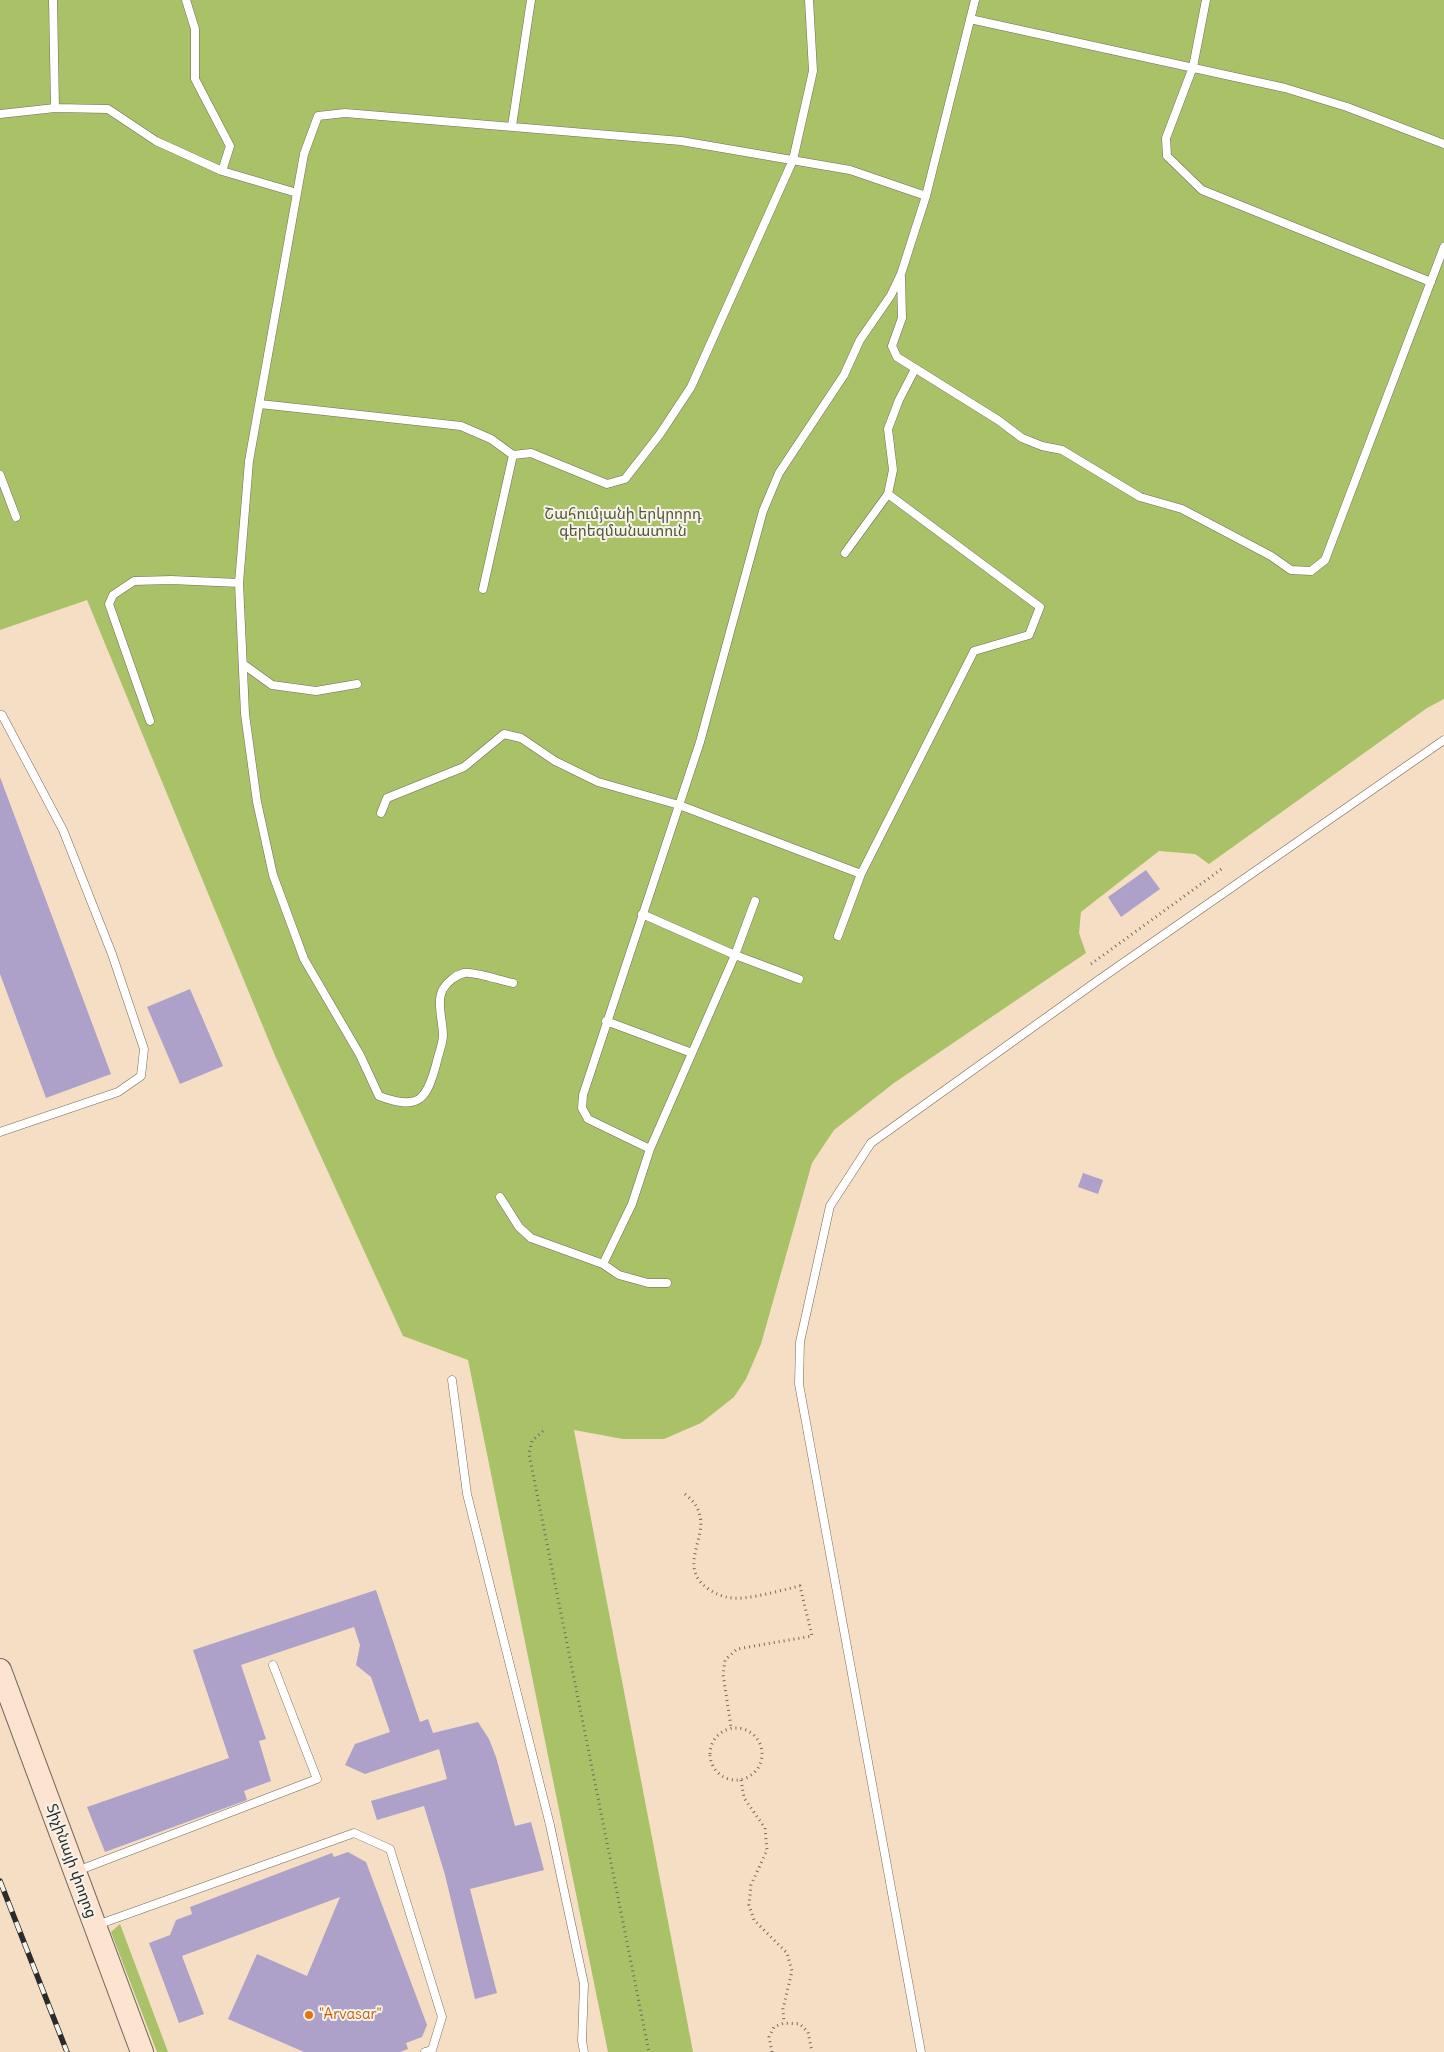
<!DOCTYPE html>
<html>
<head>
<meta charset="utf-8">
<style>
	body { margin:0 }
	canvas { display:block; background:#f5dec4 }
</style>
</head>
<body>
<canvas width="1444" height="2052"></canvas>
<script>
const ctx = document.querySelector('canvas').getContext('2d');
ctx.lineJoin = 'round';
function fill(path, color) { ctx.fillStyle = color; ctx.fill(path, 'evenodd'); }
function strokePath(path, color, width, dash) { ctx.strokeStyle = color; ctx.lineWidth = width; ctx.lineCap = dash ? 'butt' : 'round'; ctx.setLineDash(dash || []); ctx.stroke(path); }
function label(font, color, halo, rows, align = 'center') {
  ctx.font = font + ' Delius,"Noto Sans Armenian",sans-serif'; ctx.lineWidth = 4; ctx.setLineDash([]); ctx.textBaseline = 'middle'; ctx.strokeStyle = halo; ctx.fillStyle = color; for (const [text, x, y, turn = 0] of rows) {
    ctx.save(); ctx.translate(x, y); ctx.rotate((+turn || 0) * Math.PI / 180); ctx.textAlign = isNaN(turn) ? turn : align; if (halo) ctx.strokeText(text, 0, 0); ctx.fillText(text, 0, 0); ctx.restore();
  }
}
const green = new Path2D(`
	M 0,0 L 1444,0 L 1444,699 L 1427,708 L 1209,864 L 1195,854 L 1159,851 L 1081,912 L 1079,933 L 1086,953 L 894,1083 L 834,1130 L 812,1163 L 761,1344 L 746,1379 L 734,1397 L 701,1423 L 664,1439 L 623,1439 L 574,1430 L 693,2052 L 608,2052 L 468,1360 L 403,1336 L 276,1058 L 87,600 L 0,630 Z
	M 120,1924 L 168,2052 L 157,2052 L 111,1932 Z`);
const building = new Path2D(`
	M 0,777 L 111,1074 L 46,1098 L 0,974 Z
	M 1146,870 L 1160,889 L 1121,917 L 1108,897 Z
	M 190,989 L 223,1066 L 180,1084 L 147,1007 Z
	M 1083,1173 L 1103,1180 L 1098,1194 L 1078,1187 Z
	M 376,1590 L 420,1722 L 428,1719 L 433,1733 L 478,1722 L 489,1739 L 496,1757 L 515,1826 L 531,1822 L 544,1870 L 470,1889 L 497,1993 L 475,1999 L 445,1875 L 424,1806 L 377,1820 L 371,1801 L 447,1779 L 439,1749 L 365,1774 L 345,1765 L 355,1744 L 390,1732 L 371,1677 L 356,1665 L 360,1645 L 354,1627 L 241,1665 L 266,1739 L 259,1741 L 271,1781 L 244,1791 L 247,1800 L 105,1852 L 87,1807 L 229,1758 L 193,1650 Z
	M 348,1852 L 366,1862 L 427,2025 L 422,2037 L 406,2043 L 408,2049 L 400,2052 L 304,2052 L 228,2019 L 257,1954 L 307,1976 L 340,1897 L 182,1956 L 204,2014 L 179,2023 L 149,1943 L 170,1935 L 176,1920 L 192,1914 L 190,1907 L 332,1853 L 334,1857 Z`);
const path = new Path2D(`
	M 1091,964 L 1223,868
	M 543,1431 L 532,1441 L 529,1454 L 649,2052
	M 685,1494 C 692,1500 698,1506 700,1516 C 706,1540 677,1569 710,1590 C 721,1597 731,1599 743,1598 C 762,1596 782,1590 800,1586 L 812,1636 L 737,1649 L 725,1660 L 723,1674 L 731,1727
	M710 1754a26 26 0 1 1 52 0a26 26 0 1 1-52 0Z
	M 741,1780 L 744,1798 L 765,1828 L 767,1850 L 751,1885 L 749,1905 L 754,1920 L 787,1953 L 792,1971 L 783,2009 L 784,2023
	M 772,2052 L 769,2037 L 774,2027 L 784,2023 L 800,2024 L 808,2032 L 812,2052`);
const lane = new Path2D(`
	M 53,0 L 55,108
	M 186,0 L 195,29 L 195,79 L 230,146 L 222,171
	M 1206,0 L 1193,67 L 1166,138 L 1167,156 L 1202,190 L 1431,282
	M 970,19 L 1285,88 L 1347,107 L 1444,144
	M 0,114 L 55,108 L 108,109 L 156,141 L 222,171 L 297,193
	M 512,126 L 531,0
	M 901,277 L 902,318 L 892,346 L 897,357 L 998,420 L 1022,438 L 1042,446 L 1062,450 L 1140,497 L 1182,509 L 1271,556 L 1291,570 L 1311,571 L 1325,560 L 1444,247
	M 260,404 L 461,426 L 491,439 L 513,455 L 531,453 L 607,484 L 625,479 L 660,434 L 691,387 L 793,160 L 813,71 L 809,0
	M 0,475 L 16,517
	M 845,553 L 888,494 L 893,470 L 888,429 L 899,400 L 915,369
	M 483,589 L 513,455
	M 243,664 L 272,685 L 316,691 L 357,684
	M 0,715 L 2,715 L 63,830 L 112,954 L 144,1049 L 141,1076 L 118,1092 L 0,1132
	M 150,721 L 109,604 L 113,595 L 134,581 L 171,580 L 239,583
	M 381,813 L 387,798 L 464,767 L 504,734 L 521,738 L 555,761 L 598,782 L 679,805 L 861,874
	M 642,914 L 735,955 L 799,979
	M 838,936 L 861,874 L 974,651 L 1029,635 L 1040,607 L 888,494
	M 513,983 C 502,981 473,971 464,973 C 456,975 447,982 443,989 C 436,1001 443,1022 443,1035 C 443,1044 438,1055 436,1065 C 426,1102 417,1110 379,1096 L 360,1055 L 304,959 L 273,875 L 257,802 L 245,714 L 239,583 L 249,461 L 304,154 L 318,116 L 345,113 L 681,141 L 850,170 L 926,196
	M 606,1021 L 692,1053
	M 650,1149 L 588,1119 L 582,1108 L 583,1095 L 700,742 L 763,511 L 779,473 L 844,375 L 860,340 L 891,295 L 901,274 L 926,196 L 975,0
	M 500,1197 L 519,1227 L 531,1238 L 603,1264 L 619,1275 L 648,1283 L 667,1283
	M 603,1264 L 632,1204 L 650,1149 L 735,955 L 755,901
	M 452,1380 L 467,1494 L 550,1825 L 584,1984 L 582,2041 L 584,2052
	M 77,1871 L 317,1779 L 273,1665
	M 97,1925 L 354,1833 L 390,1849 L 442,2017 L 432,2050 L 425,2052
	M 921,2052 L 799,1384 L 800,1342 L 830,1206 L 871,1143 L 1100,979 L 1444,740`);
const secondary = new Path2D(`
	M 0,1670 L 142,2052`);
const rail = new Path2D(`
	M 0,1881 L 67,2052`);
const markers = [
	[309,2015,5,"#e8710a"]
];
const parkNames = [
	["Շահումյանի երկրորդ",623,515],
	["գերեզմանատուն",623,532]
];
const streetNames = [
	["Տիչինայի փողոց",71,1861,70]
];
const foodNames = [
	["\"Arvasar\"",319,2015]
];
fill(green, '#a9c167');
fill(building, '#ada1ca');
strokePath(lane, '#726a61', 9);
strokePath(secondary, '#726a61', 24);
strokePath(path, '#726a61', 3, [1, 4]);
strokePath(lane, '#fff', 8);
strokePath(secondary, '#fde4d1', 22);
strokePath(rail, '#2b2b2b', 5.5);
strokePath(rail, '#f7f3e8', 4, [11]);
for (const [x, y, r, color] of markers) { const dot = new Path2D(); dot.arc(x, y, r, 0, 2 * Math.PI); ctx.fillStyle = color; ctx.fill(dot); strokePath(dot, '#f7f3e8', 2); }
label('15px', '#51583d', '#f7f3e8', parkNames);
label('15px', '#2b2b2b', '#f7f3e8', streetNames);
label('15px', '#c56008', '#f7f3e8', foodNames, 'left');
</script>
</body>
</html>
